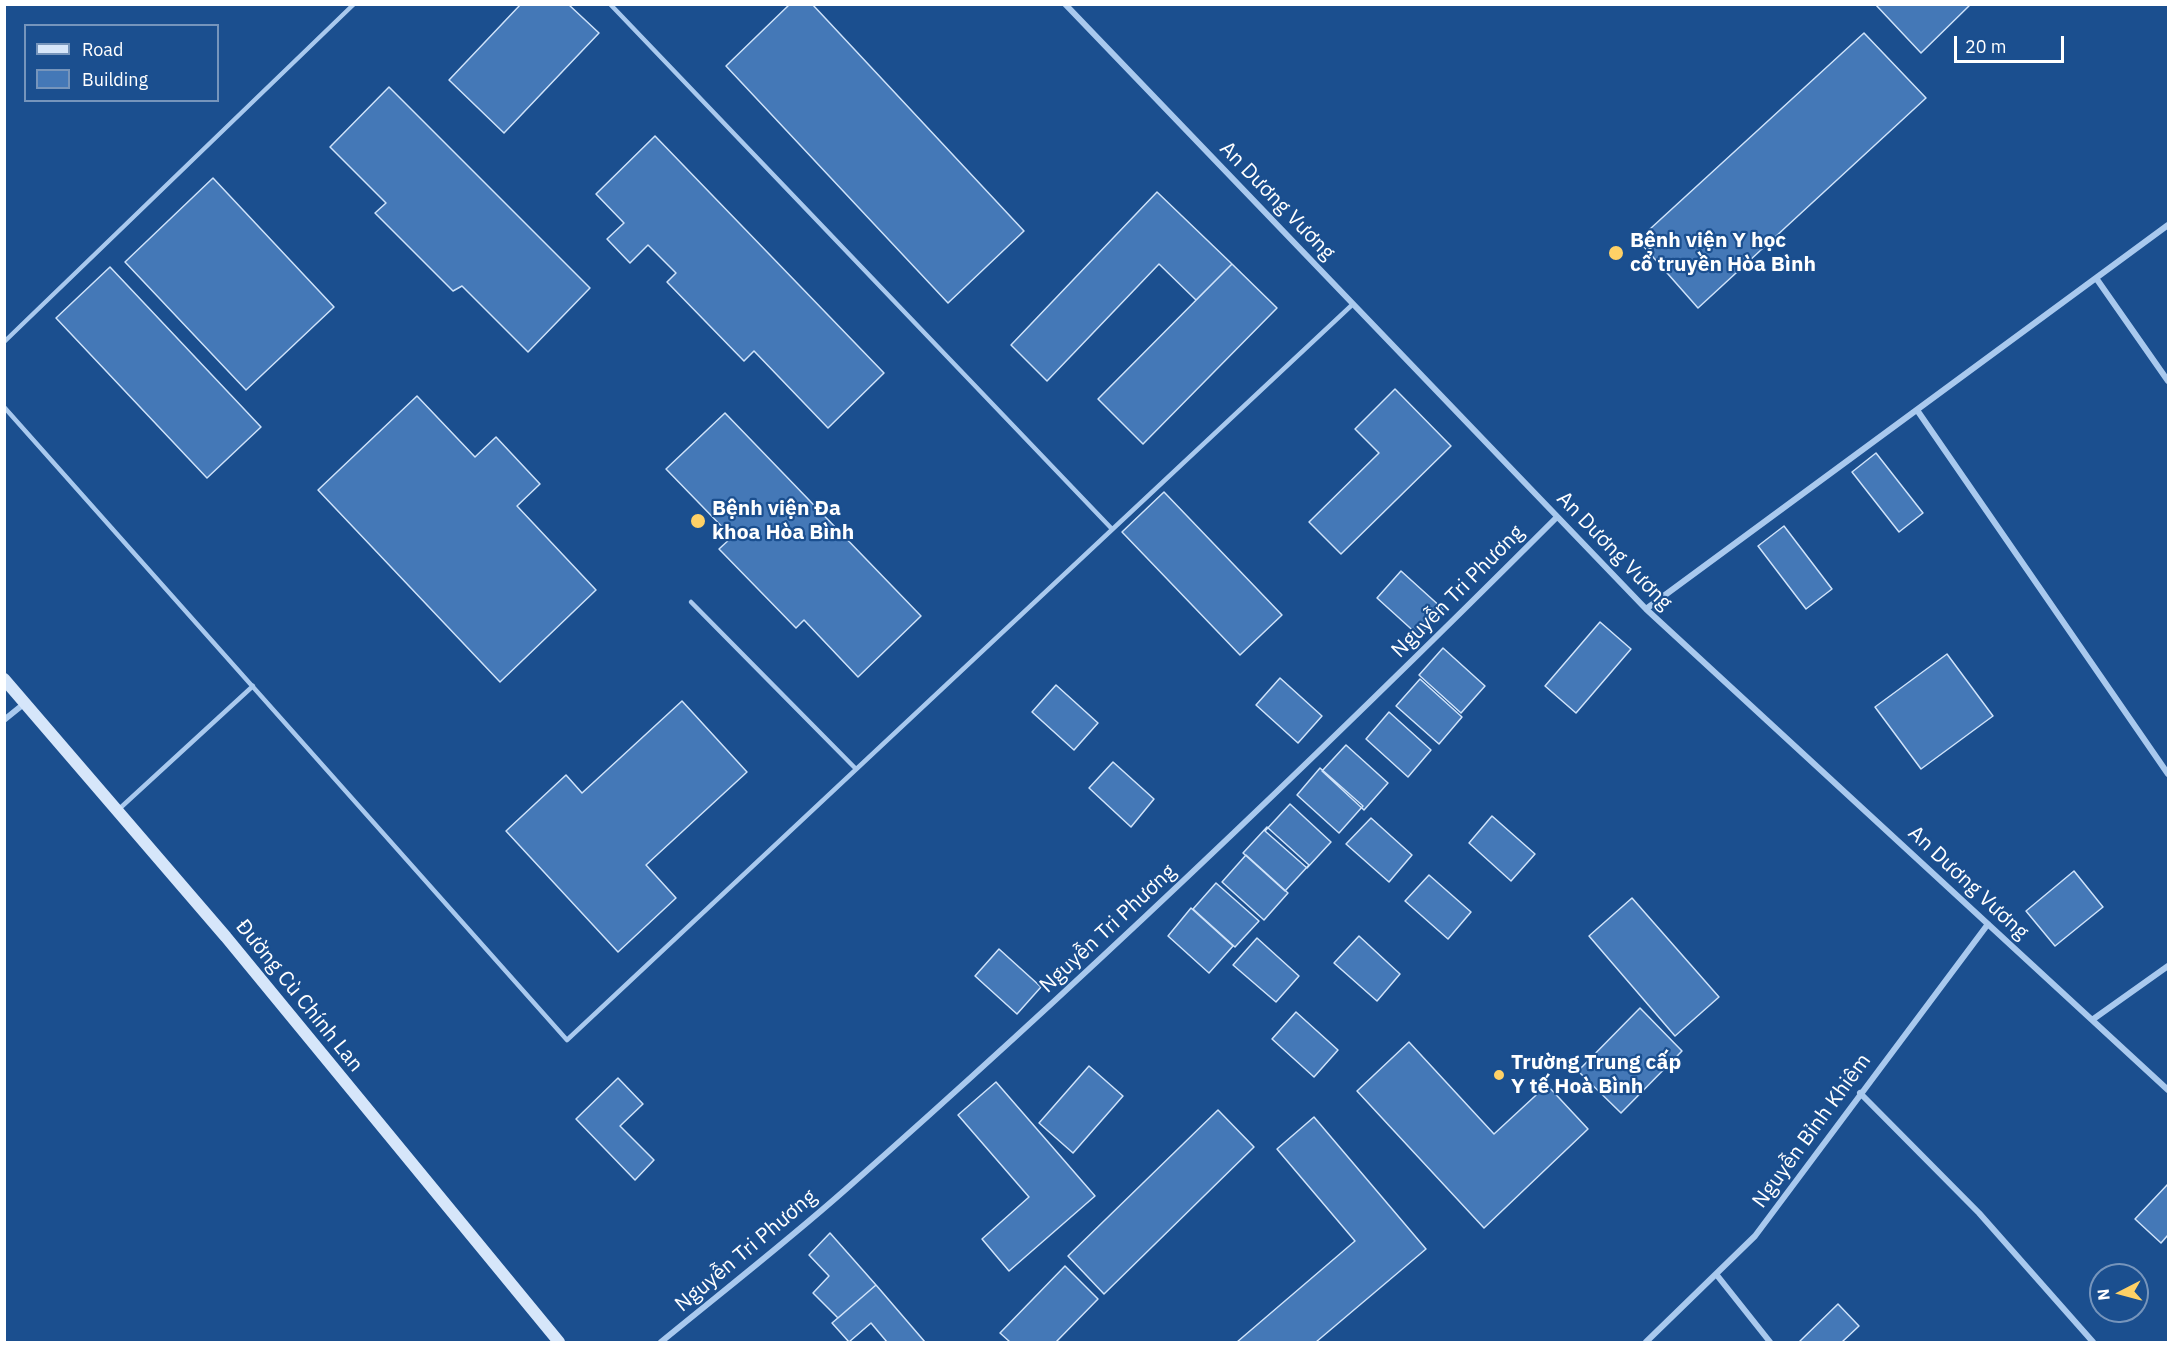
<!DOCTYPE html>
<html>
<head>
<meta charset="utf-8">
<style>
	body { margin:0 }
	#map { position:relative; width:2173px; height:1347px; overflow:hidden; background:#1b4f8f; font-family:"IBM Plex Sans",sans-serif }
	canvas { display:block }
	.frame { position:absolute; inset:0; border:6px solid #fff; pointer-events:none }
	.legend { position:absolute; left:24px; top:24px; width:195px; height:78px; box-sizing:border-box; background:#1b4f8f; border:2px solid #7695bc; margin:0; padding:8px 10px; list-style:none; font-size:18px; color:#fff }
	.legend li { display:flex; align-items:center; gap:12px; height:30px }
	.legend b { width:30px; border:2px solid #7695bc }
	.north { position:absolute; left:2089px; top:1263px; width:60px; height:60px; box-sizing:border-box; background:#1b4f8f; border:2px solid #7695bc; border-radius:50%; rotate:264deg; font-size:16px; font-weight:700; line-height:24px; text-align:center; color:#fff }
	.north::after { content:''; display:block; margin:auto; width:21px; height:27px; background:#ffd166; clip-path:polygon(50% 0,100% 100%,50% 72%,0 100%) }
	.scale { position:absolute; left:1954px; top:36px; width:110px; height:27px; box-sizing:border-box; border:3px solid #fff; border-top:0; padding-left:8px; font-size:18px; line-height:21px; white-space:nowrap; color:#fff; -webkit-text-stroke:4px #1b4f8f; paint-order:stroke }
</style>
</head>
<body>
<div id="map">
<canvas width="2173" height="1347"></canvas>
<div class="frame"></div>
<ul class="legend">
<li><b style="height:8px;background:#d6e6fa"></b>Road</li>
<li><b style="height:16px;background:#4478b7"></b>Building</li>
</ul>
<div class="north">N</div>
<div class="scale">20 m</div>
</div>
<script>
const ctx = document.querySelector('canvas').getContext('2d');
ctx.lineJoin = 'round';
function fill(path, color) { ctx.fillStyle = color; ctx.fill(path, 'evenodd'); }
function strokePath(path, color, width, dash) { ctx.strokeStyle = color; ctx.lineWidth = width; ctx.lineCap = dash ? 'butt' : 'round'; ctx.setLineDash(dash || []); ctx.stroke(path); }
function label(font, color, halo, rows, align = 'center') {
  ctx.font = font + ' "IBM Plex Sans",sans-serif'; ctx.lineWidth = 4.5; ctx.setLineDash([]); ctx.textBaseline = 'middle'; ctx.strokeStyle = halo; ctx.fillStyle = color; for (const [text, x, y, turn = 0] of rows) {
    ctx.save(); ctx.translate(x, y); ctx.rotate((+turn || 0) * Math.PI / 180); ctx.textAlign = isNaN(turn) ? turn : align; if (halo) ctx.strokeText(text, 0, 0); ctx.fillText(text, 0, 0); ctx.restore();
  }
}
const building = new Path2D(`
	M 521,4 L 568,4 L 599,33 L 504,133 L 449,80 Z
	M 790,4 L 812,4 L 1024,231 L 948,303 L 726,66 Z
	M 1875,4 L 1971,4 L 1921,53 Z
	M 1864,33 L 1926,98 L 1698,308 L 1638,240 Z
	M 389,87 L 590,288 L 528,352 L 462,286 L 453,291 L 375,213 L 386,203 L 330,147 Z
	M 655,136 L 884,373 L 828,428 L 754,351 L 744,361 L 667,282 L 676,273 L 648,245 L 630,263 L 607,239 L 624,223 L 596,194 Z
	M 213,178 L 334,307 L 246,390 L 125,262 Z
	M 1157,192 L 1232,264 L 1196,300 L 1159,264 L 1047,381 L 1011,345 Z
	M 1232,264 L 1277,308 L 1143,444 L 1098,399 Z
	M 110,267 L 261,427 L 207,478 L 56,318 Z
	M 1395,389 L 1451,446 L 1341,554 L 1309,522 L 1379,453 L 1355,429 Z
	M 417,396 L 475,457 L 496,437 L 540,484 L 517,506 L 596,590 L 500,682 L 318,490 Z
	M 725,413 L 921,616 L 858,677 L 804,620 L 796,628 L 719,549 L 732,537 L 666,469 Z
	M 1876,453 L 1923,513 L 1899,532 L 1852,472 Z
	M 1164,492 L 1282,615 L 1240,655 L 1122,532 Z
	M 1784,526 L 1832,589 L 1806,609 L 1758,546 Z
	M 1401,571 L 1443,609 L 1419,636 L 1377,598 Z
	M 1600,622 L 1631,649 L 1576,713 L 1545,686 Z
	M 1443,648 L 1485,686 L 1461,713 L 1419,675 Z
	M 1947,654 L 1993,716 L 1921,769 L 1875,707 Z
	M 1280,678 L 1322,716 L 1298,743 L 1256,705 Z
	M 1420,679 L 1462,717 L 1439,744 L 1396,706 Z
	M 1056,685 L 1098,723 L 1074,750 L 1032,712 Z
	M 682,701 L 747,772 L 646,865 L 676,898 L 618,952 L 506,831 L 566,775 L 582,793 Z
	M 1389,712 L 1431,750 L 1408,777 L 1366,739 Z
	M 1346,745 L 1388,783 L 1364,810 L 1322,771 Z
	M 1113,762 L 1154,799 L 1131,827 L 1089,788 Z
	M 1320,768 L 1363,806 L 1339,833 L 1297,795 Z
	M 1290,804 L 1331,842 L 1307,868 L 1265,831 Z
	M 1492,816 L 1535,854 L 1511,881 L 1469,843 Z
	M 1371,818 L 1412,855 L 1389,882 L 1346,844 Z
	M 1267,827 L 1309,865 L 1285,891 L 1243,853 Z
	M 1246,855 L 1288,893 L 1264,920 L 1222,882 Z
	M 2074,871 L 2103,907 L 2055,946 L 2026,911 Z
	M 1429,875 L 1471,912 L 1448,939 L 1405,901 Z
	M 1216,883 L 1259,921 L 1235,947 L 1193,909 Z
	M 1632,898 L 1719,997 L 1675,1036 L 1589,936 Z
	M 1191,908 L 1233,946 L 1209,973 L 1168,936 Z
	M 1359,936 L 1400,974 L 1377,1001 L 1334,963 Z
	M 1257,938 L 1299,976 L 1276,1002 L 1233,965 Z
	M 999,949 L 1041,987 L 1017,1014 L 975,976 Z
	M 1640,1008 L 1682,1051 L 1621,1113 L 1578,1071 Z
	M 1296,1012 L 1338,1050 L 1314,1077 L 1272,1039 Z
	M 1409,1042 L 1494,1134 L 1547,1085 L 1588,1129 L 1484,1228 L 1357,1091 Z
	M 1089,1066 L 1123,1096 L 1073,1153 L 1039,1123 Z
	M 618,1078 L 643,1104 L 620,1126 L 654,1160 L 635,1180 L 576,1119 Z
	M 996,1082 L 1095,1196 L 1009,1271 L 982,1239 L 1029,1197 L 958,1115 Z
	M 1218,1110 L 1254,1147 L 1104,1294 L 1068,1256 Z
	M 1314,1117 L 1426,1249 L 1316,1342 L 1237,1342 L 1355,1241 L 1277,1149 Z
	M 2168,1184 L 2168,1235 L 2161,1243 L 2135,1219 Z
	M 830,1233 L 876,1285 L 838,1318 L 813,1293 L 829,1276 L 809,1255 Z
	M 1065,1266 L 1098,1299 L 1056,1342 L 1010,1342 L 1000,1333 Z
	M 876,1285 L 925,1342 L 887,1342 L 871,1323 L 849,1342 L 832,1323 Z
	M 1838,1304 L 1859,1326 L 1842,1342 L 1799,1342 Z`);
const lane = new Path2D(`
	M 610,4 L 1112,529
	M 4,342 L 354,4
	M 4,407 L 567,1040 L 1353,304
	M 691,602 L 856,769
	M 118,810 L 253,686`);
const street = new Path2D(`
	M 1065,4 L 1646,609 L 2168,1090
	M 2096,278 L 2168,381
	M 1917,410 L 2168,774
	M 1646,609 L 2168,225
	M 4,720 L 25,703
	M 2092,1020 L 2168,966
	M 1860,1093 L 1979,1213 L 2093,1342
	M 1716,1274 L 1770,1342
	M 661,1342 C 722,1292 785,1243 845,1190 C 1090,974 1326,748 1557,517
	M 1646,1342 L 1755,1236 L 1988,924`);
const secondary = new Path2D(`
	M 4,679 L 226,937 L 559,1342`);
const markers = [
	[1616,253,8,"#ffd166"],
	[698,521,8,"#ffd166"],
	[1499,1075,6,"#ffd166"]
];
const streetNames = [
	["An Dương Vương",1277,201,46],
	["An Dương Vương",1614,551,46],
	["Nguyễn Tri Phương",1458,592,-45],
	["An Dương Vương",1968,883,43],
	["Nguyễn Tri Phương",1108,929,-43],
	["Đường Cù Chính Lan",299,996,51],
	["Nguyễn Bỉnh Khiêm",1812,1131,-54],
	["Nguyễn Tri Phương",746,1251,-40]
];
const poiNames = [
	["Bệnh viện Y học",1630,241],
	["cổ truyền Hòa Bình",1630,265],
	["Bệnh viện Đa",712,509],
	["khoa Hòa Bình",712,533],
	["Trường Trung cấp",1511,1063],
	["Y tế Hoà Bình",1511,1087]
];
fill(building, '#4478b7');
strokePath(building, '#cfe3fa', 1.5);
strokePath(lane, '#a9c9ee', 4.5);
strokePath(street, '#a9c9ee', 6);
strokePath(secondary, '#d6e6fa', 12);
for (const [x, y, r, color] of markers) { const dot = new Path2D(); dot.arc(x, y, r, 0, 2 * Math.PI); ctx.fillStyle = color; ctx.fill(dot); strokePath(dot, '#1b4f8f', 2); }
label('21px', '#fff', '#1b4f8f', streetNames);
label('bold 21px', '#fff', '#1b4f8f', poiNames, 'left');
</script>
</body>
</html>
